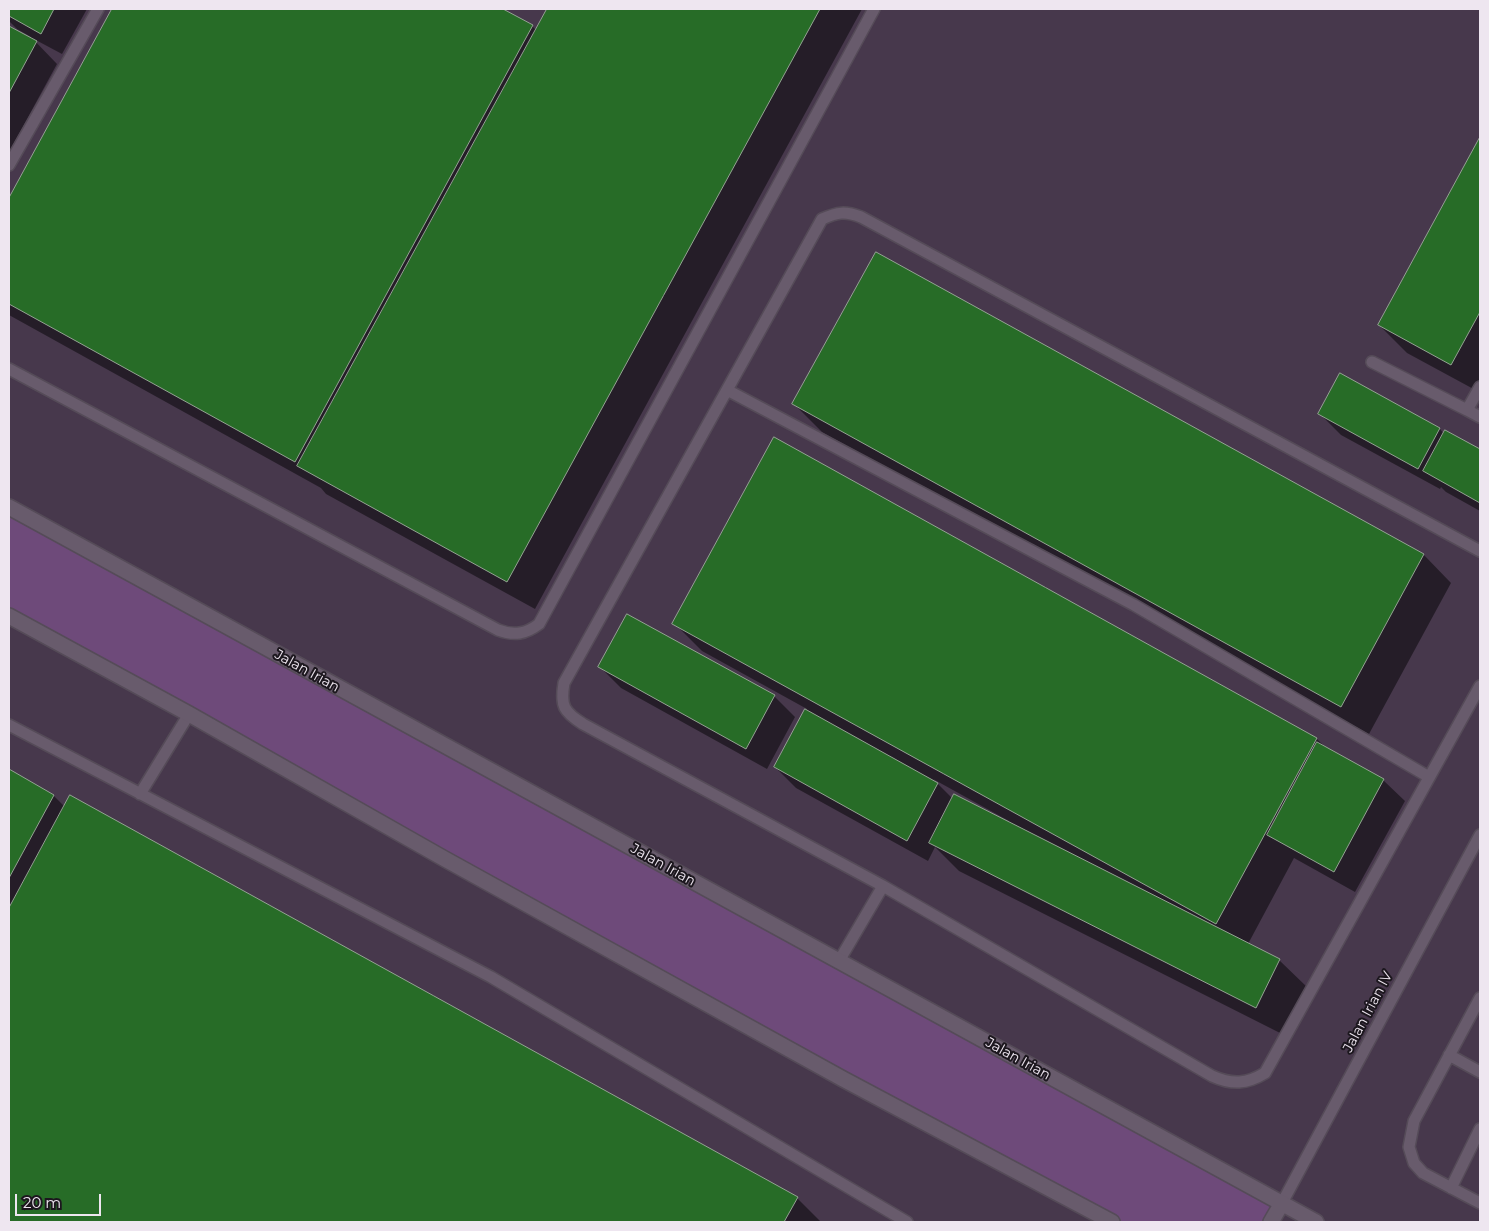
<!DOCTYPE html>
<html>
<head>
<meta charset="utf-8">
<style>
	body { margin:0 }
	#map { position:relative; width:1489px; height:1231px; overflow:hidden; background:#382c3c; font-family:Montserrat,sans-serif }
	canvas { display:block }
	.frame { position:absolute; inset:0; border:10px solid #eee6f0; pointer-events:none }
	.scale { position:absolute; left:15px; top:1194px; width:86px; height:22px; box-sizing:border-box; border:2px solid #eee6f0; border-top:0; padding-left:6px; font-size:15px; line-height:18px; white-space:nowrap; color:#eee6f0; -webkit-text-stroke:4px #1c171e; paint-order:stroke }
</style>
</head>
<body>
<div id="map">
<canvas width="1489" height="1231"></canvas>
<div class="frame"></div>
<div class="scale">20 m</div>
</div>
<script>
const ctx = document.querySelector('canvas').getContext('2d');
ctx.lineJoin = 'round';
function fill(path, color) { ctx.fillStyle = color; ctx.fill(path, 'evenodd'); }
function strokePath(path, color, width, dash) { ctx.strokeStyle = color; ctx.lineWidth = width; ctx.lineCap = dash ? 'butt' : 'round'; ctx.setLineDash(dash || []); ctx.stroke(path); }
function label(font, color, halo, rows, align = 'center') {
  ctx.font = font + ' Montserrat,sans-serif'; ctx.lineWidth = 4; ctx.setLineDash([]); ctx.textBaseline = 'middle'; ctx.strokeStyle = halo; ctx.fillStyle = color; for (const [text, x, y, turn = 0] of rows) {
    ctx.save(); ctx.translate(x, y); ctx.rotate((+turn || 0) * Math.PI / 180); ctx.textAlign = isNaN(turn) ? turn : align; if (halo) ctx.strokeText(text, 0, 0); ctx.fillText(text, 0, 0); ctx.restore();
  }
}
const built = new Path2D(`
	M 9,9 L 1480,9 L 1480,1222 L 9,1222 Z`);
const green = new Path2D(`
	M 9,507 L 1282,1203 L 1271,1222 L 1115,1222 L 9,616 Z`);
const shadow = new Path2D(`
	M 9,9 L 87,9 L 62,54 L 32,38 L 57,64 L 9,152 L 9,27 L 30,39 L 31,37 L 17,29 L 9,21 Z
	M 113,9 L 500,9 L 532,26 L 536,30 L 548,9 L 862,9 L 535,609 L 326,494 L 321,488 L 9,315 L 9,200 Z
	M 1480,140 L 1480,390 L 1479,392 L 1407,353 L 1379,325 Z
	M 876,253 L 1424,555 L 1451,583 L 1369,734 L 822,432 L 794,404 Z
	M 1341,375 L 1440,429 L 1444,434 L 1446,431 L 1480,450 L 1480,511 L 1446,492 L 1441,487 L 1440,489 L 1341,435 L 1320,414 Z
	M 674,623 L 1317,739 L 1327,749 L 1383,780 L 1405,801 L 1355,892 L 1294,858 L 1248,944 L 1279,960 L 1307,987 L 1284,1035 L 959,871 L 935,847 L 928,861 L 796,788 L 775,767 L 807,709 L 702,651 ZM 933,779 L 1009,821 L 1008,823 L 953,799 Z
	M 600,667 L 774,696 L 795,717 L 767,769 L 621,688 Z
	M 9,771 L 54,796 L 65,807 L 797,1198 L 821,1222 L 9,1222 Z`);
const building = new Path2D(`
	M 9,9 L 54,9 L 41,34 L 9,16 Z
	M 112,9 L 503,9 L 533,25 L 295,462 L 9,304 L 9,198 Z
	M 547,9 L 820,9 L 507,582 L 297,466 Z
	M 9,26 L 37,41 L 9,93 Z
	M 1480,137 L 1480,312 L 1451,365 L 1378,325 Z
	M 876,252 L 1424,554 L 1341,707 L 792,404 Z
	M 1340,373 L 1440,428 L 1418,469 L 1318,414 Z
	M 1445,430 L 1480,449 L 1480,503 L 1423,471 Z
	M 774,437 L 1317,738 L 1216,924 L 672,624 Z
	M 627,614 L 775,695 L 746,749 L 598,667 Z
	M 805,709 L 938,783 L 907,841 L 774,767 Z
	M 1317,742 L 1384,779 L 1334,872 L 1267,835 Z
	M 9,769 L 54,795 L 9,878 Z
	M 954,794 L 1280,959 L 1256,1008 L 929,843 Z
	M 70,795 L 798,1197 L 784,1222 L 9,1222 L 9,908 Z`);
const lane = new Path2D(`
	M 9,165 L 98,9
	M 1372,362 L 1467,410
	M 9,369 L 498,630 C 514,636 526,634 539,624 L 874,9
	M 1480,387 L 1467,410 L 1480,417
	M 727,390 L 1134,605 L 1429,777
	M 9,725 L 491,977 L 907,1222
	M 140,794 L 189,714
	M 883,886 L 1212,1076 C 1232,1085 1247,1084 1265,1073 L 1480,686
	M 839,961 L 883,886 L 583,724 C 564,712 560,706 564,683 L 822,219 C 838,212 845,211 861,217 L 1480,551
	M 1480,998 L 1414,1121 L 1409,1147 L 1414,1163 L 1423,1173 L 1480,1203
	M 1449,1055 L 1480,1072
	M 1451,1188 L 1480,1129
	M 1282,1203 L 1480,835`);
const secondary = new Path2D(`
	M 9,507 L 1316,1222
	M 9,616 L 189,714 L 443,858 L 843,1079 L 1112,1222
	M 1271,1222 L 1282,1203`);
const streetNames = [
	["Jalan Irian",307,671,29],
	["Jalan Irian",663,865,29],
	["Jalan Irian IV",1368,1012,-62],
	["Jalan Irian",1018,1059,29]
];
fill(built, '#47384c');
fill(green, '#6e4a7a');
fill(shadow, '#0007');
fill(building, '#276c27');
strokePath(building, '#93a392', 1);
strokePath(lane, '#554b58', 14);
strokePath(secondary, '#554b58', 18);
strokePath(lane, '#685b6c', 11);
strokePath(secondary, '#685b6c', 15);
label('14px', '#eee6f0', '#1c171e', streetNames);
</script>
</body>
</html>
